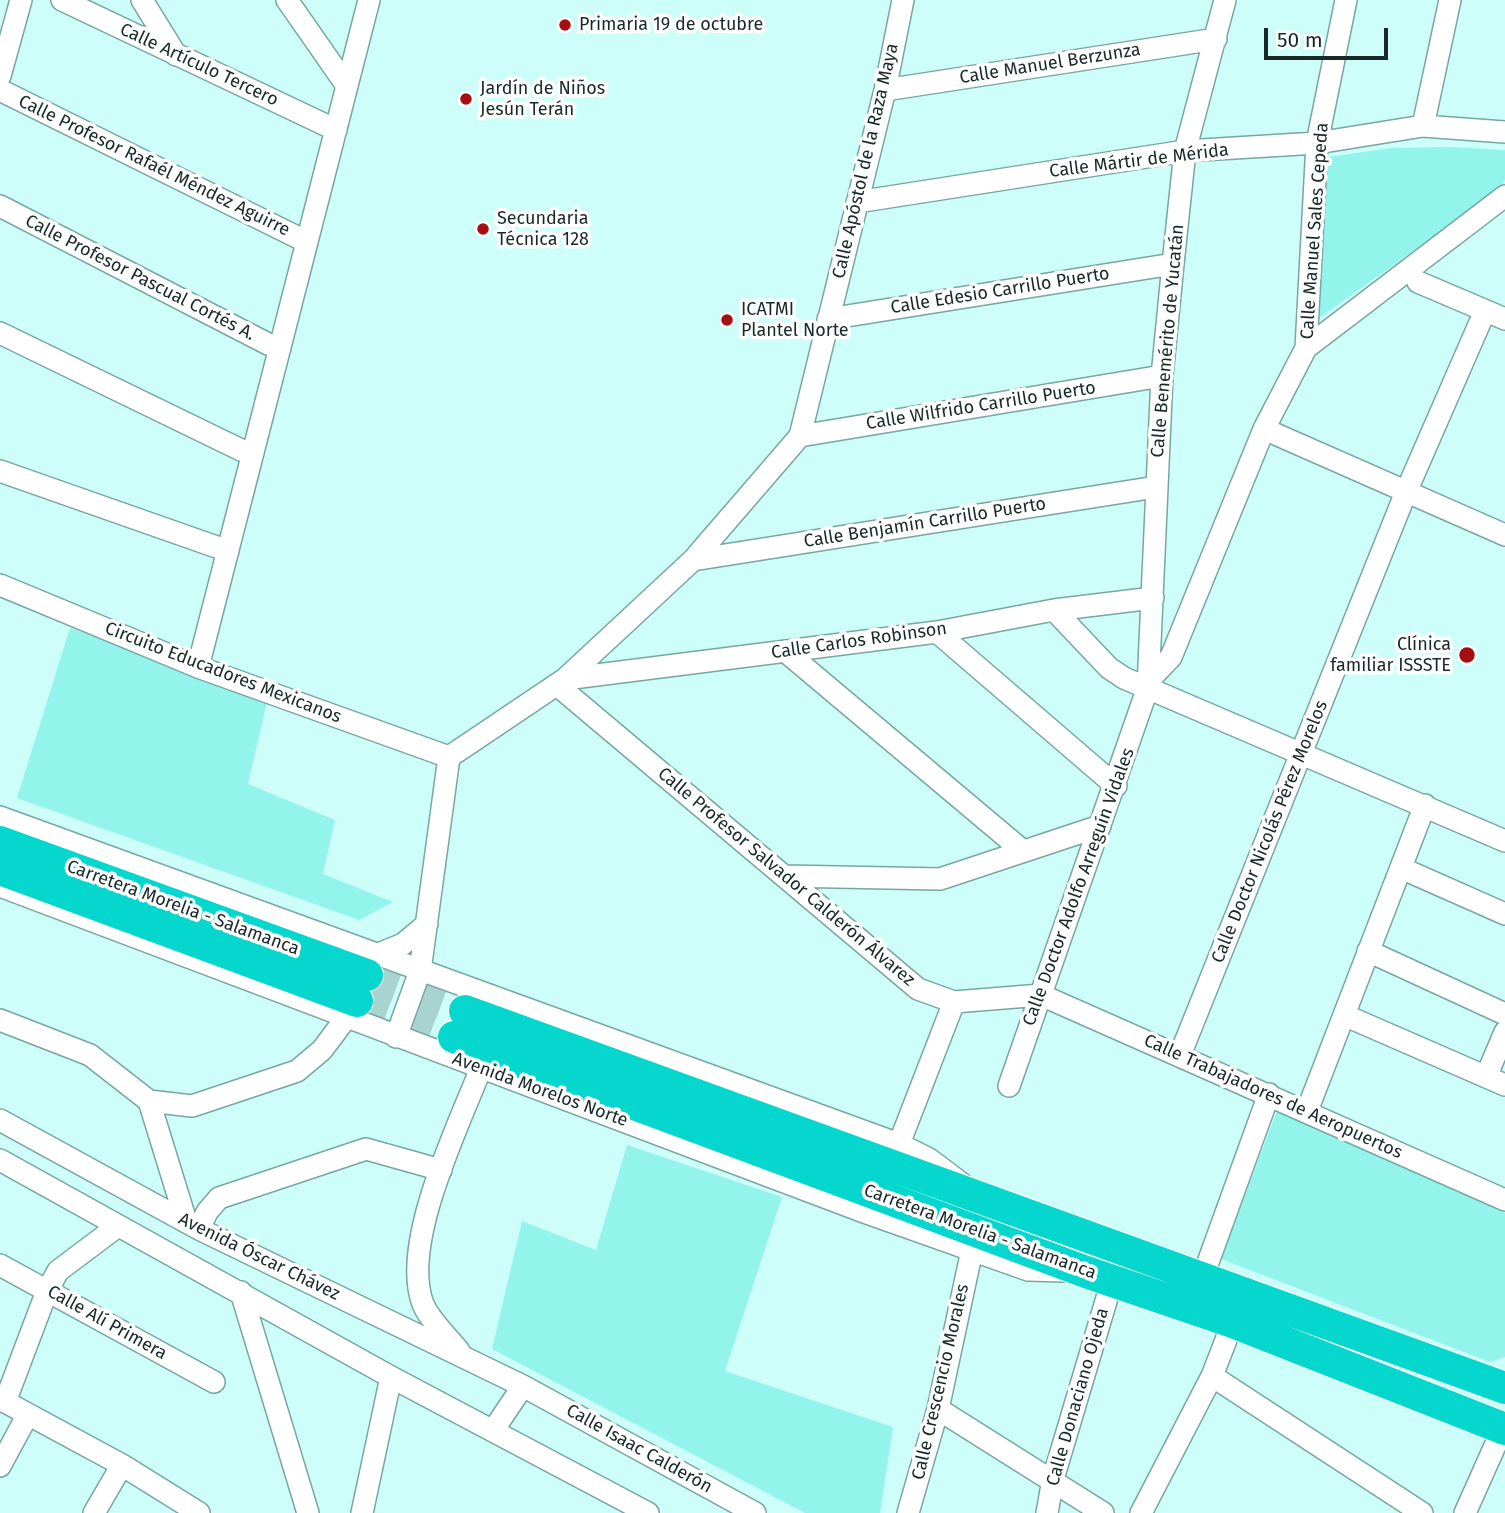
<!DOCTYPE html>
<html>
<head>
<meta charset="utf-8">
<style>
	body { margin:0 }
	#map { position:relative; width:1505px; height:1513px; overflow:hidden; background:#cdfef9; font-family:"Fira Sans",sans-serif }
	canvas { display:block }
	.scale { position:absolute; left:1264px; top:28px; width:124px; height:32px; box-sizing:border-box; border:4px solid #172928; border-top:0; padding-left:9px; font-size:21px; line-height:24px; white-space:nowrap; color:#172928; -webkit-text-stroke:5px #fff; paint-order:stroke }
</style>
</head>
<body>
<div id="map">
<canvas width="1505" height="1513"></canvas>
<div class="scale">50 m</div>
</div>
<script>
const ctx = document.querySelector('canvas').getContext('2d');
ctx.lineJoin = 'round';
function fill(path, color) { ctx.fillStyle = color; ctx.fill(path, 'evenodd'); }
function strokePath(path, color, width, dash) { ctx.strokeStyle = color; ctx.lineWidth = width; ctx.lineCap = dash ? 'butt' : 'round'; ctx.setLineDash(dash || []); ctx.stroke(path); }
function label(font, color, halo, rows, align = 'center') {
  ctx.font = font + ' "Fira Sans",sans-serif'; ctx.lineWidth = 7; ctx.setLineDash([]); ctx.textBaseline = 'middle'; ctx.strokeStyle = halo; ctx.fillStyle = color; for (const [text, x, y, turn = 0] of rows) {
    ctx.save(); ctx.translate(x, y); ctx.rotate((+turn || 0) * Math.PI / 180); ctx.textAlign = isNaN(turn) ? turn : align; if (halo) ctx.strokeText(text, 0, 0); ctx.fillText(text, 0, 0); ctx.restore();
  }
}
const green = new Path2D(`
	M 1449,147 L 1505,150 L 1505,180 L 1498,190 L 1318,319 L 1328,157 L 1392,148 Z
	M 70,628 L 268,698 L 248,784 L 335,820 L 323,874 L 393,902 L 359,920 L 17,798 Z
	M 1277,1111 L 1505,1213 L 1505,1357 L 1490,1362 L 1221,1259 Z
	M 627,1145 L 782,1197 L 725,1371 L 893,1427 L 880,1513 L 805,1513 L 492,1349 L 522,1221 L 596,1250 Z`);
const highwayTunnel = new Path2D(`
	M 367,975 L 465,1011
	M 357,1001 L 454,1037`);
const minor = new Path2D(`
	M 62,0 L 336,130
	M 142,0 L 176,55
	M 287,0 L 347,86
	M 0,76 L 21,0
	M 0,90 L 307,242
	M 885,90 L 1216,39
	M 1423,126 L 1450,0
	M 857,202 L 1185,151 L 1317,143 L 1423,126 L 1505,132
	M 0,206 L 268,344 L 280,348
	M 1418,282 L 1505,319
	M 828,319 L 1173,264
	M 0,333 L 241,450 L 253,453
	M 1306,348 L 1505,196
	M 1264,429 L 1505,535
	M 800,436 L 1162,376
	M 0,471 L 228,551
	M 693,560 L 1156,487
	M 0,585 L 198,667 L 449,757
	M 1054,610 L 1109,668 L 1124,678 L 1505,841
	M 937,632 L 1116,786
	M 785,651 L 1023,851
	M 198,667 L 369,0
	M 565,679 L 937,632 L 1054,610 L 1153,598
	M 1150,679 L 1171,657 L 1264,429 L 1306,348 L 1317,143 L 1346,0
	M 557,685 L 918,989 L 954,1002 L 1041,995 L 1505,1200
	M 0,817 L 899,1144 L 929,1159 L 961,1183
	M 1401,868 L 1505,914
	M 785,876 L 940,879 L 1100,826
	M 0,886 L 864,1212 L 1028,1270 L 1063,1271
	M 1368,951 L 1505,1014
	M 376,955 L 403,944 L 427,924
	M 1344,1015 L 1505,1085
	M 0,1020 L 90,1055 L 149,1101 L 192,1106 L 297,1071 L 322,1050 L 346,1018
	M 396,1037 L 420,971 L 449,757 L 565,679 L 693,560 L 800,436 L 885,90 L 903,0
	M 1180,1055 L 1406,492 L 1485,311
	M 1486,1077 L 1505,1032
	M 1009,1086 L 1148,687 L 1162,376 L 1173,264 L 1185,151 L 1225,0
	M 149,1101 L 186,1221
	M 1307,1111 L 1425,805
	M 0,1120 L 199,1229 L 523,1386 L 755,1513
	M 899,1144 L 954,1002
	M 0,1160 L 391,1377 L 648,1513
	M 199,1229 L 207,1212 L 219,1198 L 366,1149 L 441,1170
	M 0,1265 L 214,1382
	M 1202,1279 L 1269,1094
	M 241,1292 L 308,1513
	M 459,1351 C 448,1337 430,1321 423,1304 C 400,1244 458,1127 481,1068
	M 1212,1376 L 1422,1513
	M 0,1399 L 122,1465 L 199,1513
	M 5,1402 L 47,1291 L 58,1271 L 118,1226
	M 938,1409 L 1103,1513
	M 494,1429 L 523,1386
	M 0,1466 L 27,1416
	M 94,1513 L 122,1465
	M 362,1513 L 391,1377
	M 908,1513 L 938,1409 L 972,1250
	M 1047,1513 L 1053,1479 L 1112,1281
	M 1141,1513 L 1212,1376 L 1233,1322
	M 1465,1513 L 1503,1428`);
const highway = new Path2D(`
	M 0,842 L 367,975
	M 0,869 L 357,1001
	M 465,1011 L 1505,1388
	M 454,1037 L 1086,1272 L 1233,1322 L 1505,1429`);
const markers = [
	[565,25,7,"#a50f11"],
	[466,99,7,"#a50f11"],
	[483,229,7,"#a50f11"],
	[727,320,7,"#a50f11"],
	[1467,655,9,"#a50f11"]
];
const poiNames = [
	["Primaria 19 de octubre",579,25],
	["Jardín de Niños",480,89],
	["Jesún Terán",480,110],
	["Secundaria",497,219],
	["Técnica 128",497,240],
	["ICATMI",741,310],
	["Plantel Norte",741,331],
	["Clínica",1451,645,"right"],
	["familiar ISSSTE",1451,666,"right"]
];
const streetNames = [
	["Calle Manuel Berzunza",1050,64,-9],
	["Calle Artículo Tercero",199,65,25],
	["Calle Apóstol de la Raza Maya",866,161,-77],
	["Calle Mártir de Mérida",1139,161,-7],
	["Calle Profesor Rafaél Méndez Aguirre",154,166,26],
	["Calle Manuel Sales Cepeda",1315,231,-86],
	["Calle Profesor Pascual Cortés A.",140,278,27],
	["Calle Edesio Carrillo Puerto",1000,291,-9],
	["Calle Benemérito de Yucatán",1168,341,-85],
	["Calle Wilfrido Carrillo Puerto",981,406,-9],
	["Calle Benjamín Carrillo Puerto",925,523,-9],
	["Calle Carlos Robinson",859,641,-8],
	["Circuito Educadores Mexicanos",223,673,21],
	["Calle Doctor Nicolás Pérez Morelos",1270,832,-68],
	["Calle Profesor Salvador Calderón Álvarez",786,877,40],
	["Calle Doctor Adolfo Arreguín Vidales",1079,887,-70],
	["Carretera Morelia - Salamanca",183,908,20],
	["Avenida Morelos Norte",540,1090,20],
	["Calle Trabajadores de Aeropuertos",1273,1097,24],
	["Carretera Morelia - Salamanca",980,1232,20],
	["Avenida Óscar Chávez",259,1257,26],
	["Calle Alí Primera",107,1323,29],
	["Calle Crescencio Morales",941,1382,-77],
	["Calle Donaciano Ojeda",1078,1397,-74],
	["Calle Isaac Calderón",639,1449,29]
];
fill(green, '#93f4ec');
strokePath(highwayTunnel, '#a9d3cf', 32, [32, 16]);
strokePath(minor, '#78a6a2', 24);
strokePath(highway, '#fff', 34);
strokePath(minor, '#fff', 21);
strokePath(highway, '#05d7ce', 32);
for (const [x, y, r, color] of markers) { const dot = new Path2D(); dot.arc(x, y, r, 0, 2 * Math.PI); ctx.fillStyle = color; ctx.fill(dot); strokePath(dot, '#fff', 2.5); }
label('18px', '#172928', '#fff', poiNames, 'left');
label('18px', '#172928', '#fff', streetNames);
</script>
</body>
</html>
